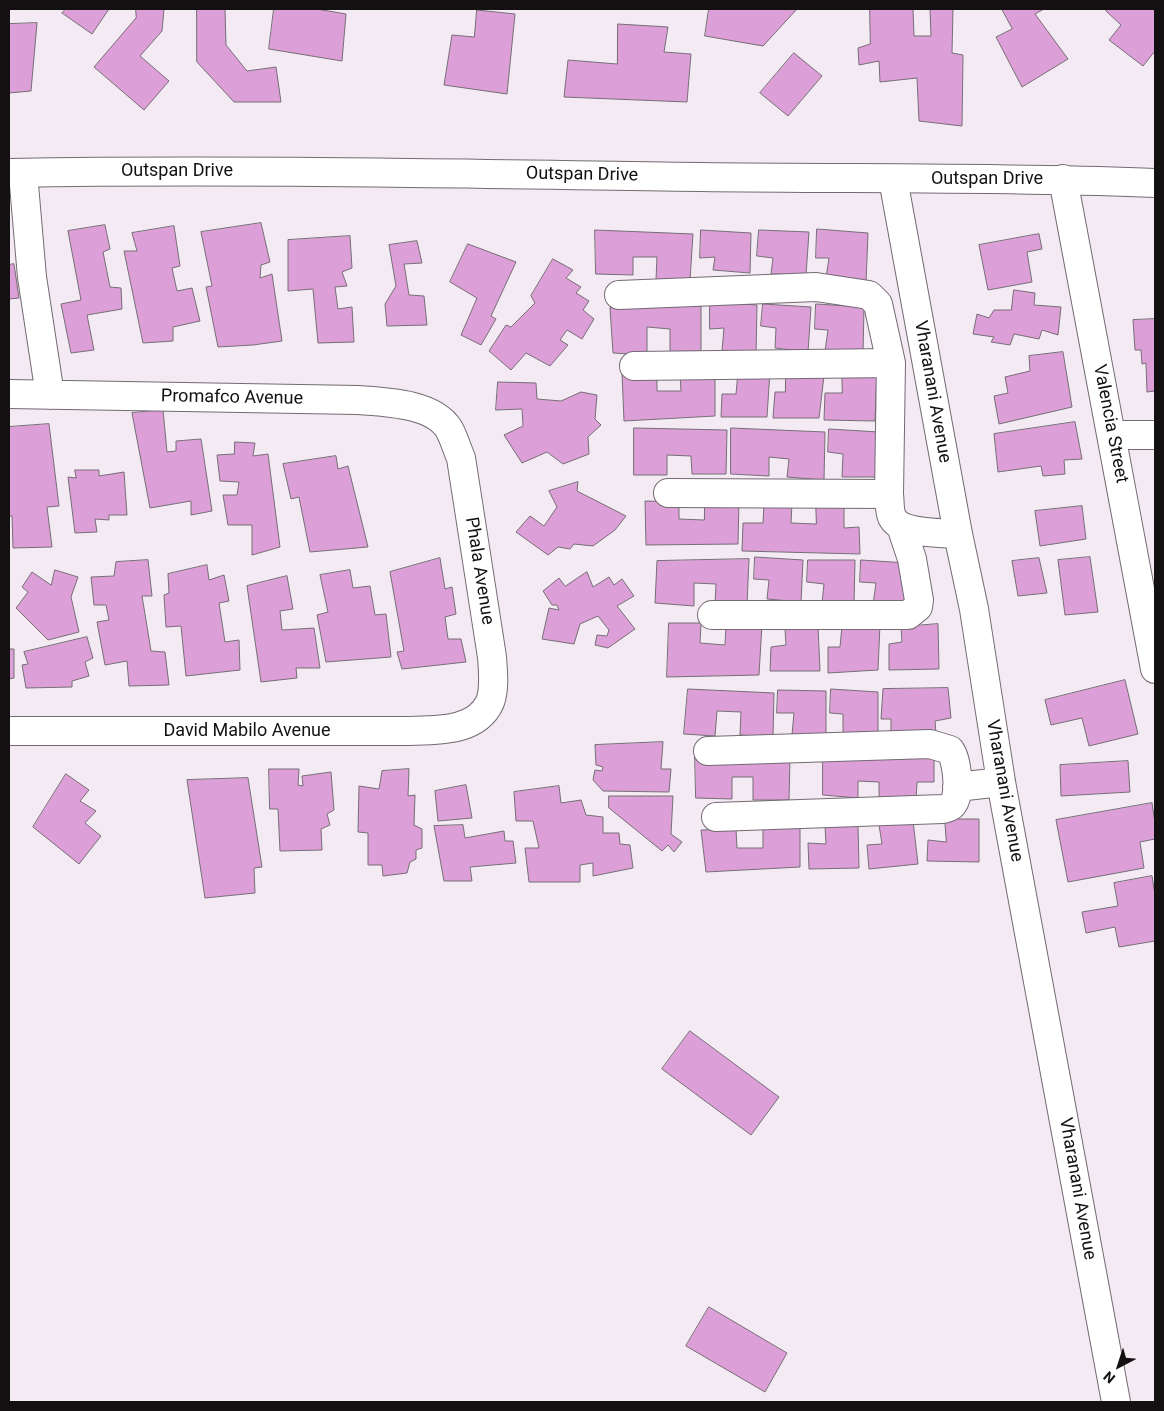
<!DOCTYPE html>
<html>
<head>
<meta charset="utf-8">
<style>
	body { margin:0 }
	#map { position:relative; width:1164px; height:1411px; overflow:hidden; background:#f3eaf3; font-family:Roboto,sans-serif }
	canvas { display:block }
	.frame { position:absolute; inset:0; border:10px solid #131012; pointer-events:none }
	.north { position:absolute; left:1094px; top:1341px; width:50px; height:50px; -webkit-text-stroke:4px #fff; paint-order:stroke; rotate:220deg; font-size:14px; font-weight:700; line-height:20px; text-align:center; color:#131012 }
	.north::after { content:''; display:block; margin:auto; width:18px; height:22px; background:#131012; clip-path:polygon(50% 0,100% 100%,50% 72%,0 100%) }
</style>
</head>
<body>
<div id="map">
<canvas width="1164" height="1411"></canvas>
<div class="frame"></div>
<div class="north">N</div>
</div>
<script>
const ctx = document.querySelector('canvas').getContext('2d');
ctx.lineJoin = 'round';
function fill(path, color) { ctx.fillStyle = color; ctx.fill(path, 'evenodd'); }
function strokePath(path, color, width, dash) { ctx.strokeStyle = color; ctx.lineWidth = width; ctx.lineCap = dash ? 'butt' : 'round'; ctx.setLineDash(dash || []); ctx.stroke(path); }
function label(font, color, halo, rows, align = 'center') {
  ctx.font = font + ' Roboto,sans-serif'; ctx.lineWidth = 4; ctx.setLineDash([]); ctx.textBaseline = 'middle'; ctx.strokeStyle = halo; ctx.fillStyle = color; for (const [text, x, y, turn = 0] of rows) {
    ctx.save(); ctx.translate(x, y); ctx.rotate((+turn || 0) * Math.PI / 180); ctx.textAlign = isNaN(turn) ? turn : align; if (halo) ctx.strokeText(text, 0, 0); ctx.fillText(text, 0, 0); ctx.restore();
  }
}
const building = new Path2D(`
	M 66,9 L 109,9 L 92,34 L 62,13 Z
	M 136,9 L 164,9 L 162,31 L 140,56 L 169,81 L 144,110 L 94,67 L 136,18 Z
	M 197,9 L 225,9 L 226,45 L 247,71 L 276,67 L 281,102 L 234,102 L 197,62 Z
	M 274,9 L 317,9 L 346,14 L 342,61 L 269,49 Z
	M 709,9 L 797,9 L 763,46 L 705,36 Z
	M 870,9 L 913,9 L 914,36 L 931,36 L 930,9 L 953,9 L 952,53 L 963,55 L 962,126 L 919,121 L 917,78 L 880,82 L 879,61 L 859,65 L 858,48 L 870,44 Z
	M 1002,9 L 1044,9 L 1035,14 L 1068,59 L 1022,87 L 996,37 L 1012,29 Z
	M 1107,9 L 1155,9 L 1155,51 L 1143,66 L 1109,40 L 1121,25 L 1106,11 Z
	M 477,10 L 515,14 L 507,94 L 444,85 L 452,35 L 474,37 Z
	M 37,23 L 31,91 L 9,93 L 9,24 Z
	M 618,24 L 668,27 L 664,52 L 691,54 L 687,102 L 564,97 L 568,60 L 617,64 Z
	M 794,53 L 822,76 L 788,116 L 760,93 Z
	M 261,223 L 270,262 L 261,265 L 260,278 L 272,274 L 282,341 L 253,345 L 218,347 L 206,287 L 212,286 L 201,232 Z
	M 105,225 L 110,249 L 103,252 L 110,287 L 121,288 L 122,309 L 87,315 L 94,350 L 71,353 L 61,304 L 81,300 L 68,231 Z
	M 174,226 L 180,266 L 172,268 L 177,291 L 192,288 L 200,321 L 173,327 L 173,341 L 143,343 L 124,251 L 137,251 L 132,233 Z
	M 817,229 L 868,233 L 866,283 L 826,278 L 829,258 L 816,258 Z
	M 595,230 L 693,234 L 690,280 L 656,280 L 657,257 L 633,257 L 633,275 L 596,274 Z
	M 701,230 L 751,233 L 750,273 L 713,270 L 715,257 L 700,258 Z
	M 759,230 L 809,232 L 806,275 L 771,274 L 773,258 L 757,256 Z
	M 1039,234 L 1042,249 L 1027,252 L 1032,282 L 988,290 L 979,245 Z
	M 350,236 L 352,268 L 342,272 L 347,286 L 335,287 L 338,309 L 352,307 L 354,342 L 318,343 L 313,289 L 288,291 L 288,240 Z
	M 417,241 L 422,263 L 404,264 L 409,295 L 424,296 L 427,325 L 387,326 L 385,304 L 396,286 L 389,245 Z
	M 468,244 L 516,262 L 491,316 L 496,319 L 481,345 L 461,335 L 477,298 L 450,282 Z
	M 553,259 L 573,270 L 566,278 L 581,287 L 576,293 L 589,301 L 583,310 L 594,319 L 582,339 L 567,330 L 560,340 L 568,345 L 550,366 L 526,353 L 511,370 L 489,351 L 506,325 L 511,327 L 535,303 L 531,296 Z
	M 14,264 L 19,298 L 9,299 L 9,265 Z
	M 1014,290 L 1035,293 L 1034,305 L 1061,307 L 1058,335 L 1042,330 L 1039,339 L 1014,334 L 1010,345 L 991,342 L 994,337 L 973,334 L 977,314 L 989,318 L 994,310 L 1011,310 Z
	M 710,302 L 757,305 L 756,353 L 722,351 L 724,328 L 710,329 Z
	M 763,304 L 811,307 L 808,352 L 775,348 L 776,328 L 761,326 Z
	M 816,304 L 864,307 L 863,353 L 825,351 L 828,330 L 815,329 Z
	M 701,306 L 701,353 L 670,354 L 670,329 L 647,327 L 647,355 L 613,353 L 610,308 Z
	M 1155,319 L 1155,391 L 1147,392 L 1146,363 L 1142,364 L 1141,350 L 1135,350 L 1133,320 Z
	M 1063,352 L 1072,407 L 999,424 L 994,396 L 1008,393 L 1005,377 L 1030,371 L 1029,356 Z
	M 770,371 L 767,417 L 721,417 L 722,394 L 736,394 L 738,372 Z
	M 657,372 L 657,391 L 681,391 L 680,374 L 715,373 L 715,416 L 624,421 L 622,373 Z
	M 842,372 L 877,372 L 875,421 L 824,420 L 825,393 L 842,393 Z
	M 786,374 L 824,376 L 819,418 L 773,418 L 775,392 L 785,392 Z
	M 498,382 L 536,383 L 537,399 L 561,401 L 581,392 L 597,395 L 595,419 L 601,425 L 588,437 L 589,454 L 563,464 L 547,452 L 522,463 L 504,435 L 523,426 L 522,409 L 496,410 Z
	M 163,410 L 167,452 L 176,451 L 176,441 L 201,439 L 212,511 L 191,515 L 191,501 L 150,508 L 132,413 Z
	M 1075,422 L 1082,459 L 1064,460 L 1065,474 L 1043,476 L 1041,466 L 998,472 L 994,434 Z
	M 49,424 L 59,506 L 47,507 L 52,547 L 13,548 L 12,516 L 9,516 L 9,427 Z
	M 634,428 L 727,430 L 726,474 L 692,474 L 691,456 L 667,455 L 667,475 L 634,475 Z
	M 731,428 L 825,432 L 824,480 L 787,477 L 789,459 L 769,457 L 769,476 L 731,474 Z
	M 829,429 L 879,432 L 877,477 L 842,477 L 843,454 L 828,452 Z
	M 235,442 L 255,443 L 253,456 L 268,454 L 280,547 L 252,555 L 252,525 L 228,525 L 223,495 L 237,495 L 239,482 L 220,481 L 217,455 L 234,454 Z
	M 336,456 L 338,469 L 348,466 L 368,547 L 310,552 L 299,497 L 291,499 L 283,464 Z
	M 75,470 L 99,470 L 99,476 L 124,472 L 127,515 L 109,515 L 109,520 L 95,519 L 97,532 L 75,533 L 68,477 L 76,478 Z
	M 578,482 L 577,491 L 626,516 L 615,530 L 593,546 L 574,544 L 570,549 L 558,547 L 548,555 L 516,532 L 530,516 L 544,526 L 557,507 L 549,491 Z
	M 705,500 L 739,500 L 738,544 L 646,545 L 645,501 L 679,502 L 679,519 L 704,520 Z
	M 816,501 L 844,503 L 844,528 L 859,527 L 860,554 L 742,551 L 743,523 L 763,523 L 764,502 L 792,503 L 791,523 L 816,524 Z
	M 1082,506 L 1086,539 L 1040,546 L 1035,511 Z
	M 755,557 L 803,560 L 801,602 L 767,599 L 769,580 L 754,579 Z
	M 1090,557 L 1098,612 L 1065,615 L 1058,560 Z
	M 440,558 L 445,589 L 452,587 L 456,614 L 445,617 L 448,639 L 461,639 L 466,662 L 402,669 L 397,652 L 404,651 L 390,572 Z
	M 1039,558 L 1047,593 L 1018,596 L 1012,561 Z
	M 749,559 L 747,605 L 715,605 L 716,584 L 694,583 L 694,606 L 655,603 L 657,561 Z
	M 148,560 L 152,596 L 142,596 L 151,651 L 165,652 L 169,685 L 129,686 L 127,661 L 105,665 L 97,622 L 109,620 L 106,605 L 94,605 L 91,577 L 114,576 L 116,562 Z
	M 808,560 L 855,560 L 854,604 L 822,603 L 824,584 L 807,582 Z
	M 861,560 L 907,563 L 906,604 L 873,605 L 876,583 L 860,582 Z
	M 207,565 L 209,580 L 224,575 L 229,601 L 219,603 L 225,642 L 239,640 L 240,670 L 186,676 L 181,626 L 166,627 L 164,595 L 169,593 L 168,574 Z
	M 55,570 L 78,577 L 71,597 L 79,632 L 48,640 L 16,608 L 28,592 L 22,587 L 32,572 L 51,585 Z
	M 350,570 L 353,588 L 370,586 L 375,615 L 386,614 L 391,657 L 326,662 L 317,615 L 328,612 L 320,575 Z
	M 587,572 L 593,587 L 609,577 L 614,585 L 622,579 L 634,596 L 617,606 L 635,629 L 608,648 L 595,645 L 597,635 L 607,636 L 609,630 L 598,616 L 580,624 L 574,644 L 542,639 L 549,608 L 559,610 L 557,605 L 552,605 L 543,591 L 559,578 L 565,586 Z
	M 287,576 L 293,609 L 280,611 L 282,630 L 314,628 L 320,668 L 296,668 L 297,678 L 261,682 L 247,586 Z
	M 669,623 L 701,623 L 700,643 L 725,645 L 726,626 L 762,624 L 759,675 L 667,677 Z
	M 880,624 L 878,670 L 828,673 L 828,647 L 840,647 L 842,626 Z
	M 938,624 L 939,669 L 889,670 L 889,644 L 902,642 L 901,627 Z
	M 818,626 L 820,671 L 770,671 L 771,647 L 786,645 L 785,629 Z
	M 87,637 L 93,658 L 85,662 L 89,676 L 72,681 L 72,687 L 26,688 L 22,665 L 28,664 L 24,652 Z
	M 9,649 L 14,649 L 14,678 L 9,679 Z
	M 1125,680 L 1138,734 L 1089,746 L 1082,718 L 1051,725 L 1045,700 Z
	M 948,688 L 951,718 L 935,721 L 936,733 L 891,733 L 891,719 L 881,719 L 883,689 Z
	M 688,689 L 774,693 L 773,737 L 740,735 L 741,712 L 717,711 L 715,736 L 684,734 Z
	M 831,689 L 878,692 L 878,737 L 843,735 L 843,714 L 830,713 Z
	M 778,690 L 826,691 L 826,736 L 792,735 L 794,713 L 777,713 Z
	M 663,742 L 661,769 L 671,769 L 669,792 L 603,791 L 593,780 L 595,770 L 602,771 L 603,767 L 596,765 L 595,745 Z
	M 823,752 L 934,752 L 934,782 L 917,782 L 916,801 L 879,799 L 879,782 L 858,781 L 858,798 L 823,795 Z
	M 695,755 L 790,758 L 789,800 L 753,800 L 753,777 L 732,777 L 732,799 L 696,798 Z
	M 1128,761 L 1130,792 L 1061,796 L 1060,765 Z
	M 269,769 L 299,769 L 298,785 L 303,786 L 302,776 L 331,772 L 334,810 L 327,814 L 330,825 L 321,829 L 322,850 L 280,851 L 278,809 L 270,809 Z
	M 409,769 L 408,796 L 415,795 L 414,825 L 422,829 L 422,848 L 416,850 L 416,859 L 410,862 L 407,873 L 383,876 L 382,865 L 368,865 L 368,833 L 358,832 L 359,786 L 379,789 L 382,771 Z
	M 66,774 L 89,790 L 80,801 L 96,811 L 85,823 L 101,836 L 79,864 L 33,827 Z
	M 248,778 L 262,867 L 254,868 L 255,893 L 205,898 L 187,780 Z
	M 466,785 L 472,818 L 438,821 L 435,791 Z
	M 559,786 L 561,803 L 581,800 L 586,815 L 603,817 L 603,833 L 619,833 L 620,844 L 630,845 L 633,868 L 593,876 L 593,863 L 580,865 L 580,882 L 529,882 L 525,848 L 539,848 L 533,821 L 516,821 L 514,792 Z
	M 609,796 L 673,796 L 671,834 L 682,842 L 674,852 L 668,845 L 662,851 L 609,808 Z
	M 1152,803 L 1155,823 L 1155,839 L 1140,842 L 1144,868 L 1068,882 L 1056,820 Z
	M 945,819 L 979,819 L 979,862 L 927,861 L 928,840 L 946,842 Z
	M 913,821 L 918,864 L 869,869 L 867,845 L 882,844 L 879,825 Z
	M 463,825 L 465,838 L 504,831 L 505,841 L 513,841 L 516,863 L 470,867 L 472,881 L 444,881 L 434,826 Z
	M 800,825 L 800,867 L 706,872 L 701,830 L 736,829 L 737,848 L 763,848 L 763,827 Z
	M 858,825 L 859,868 L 809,869 L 808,843 L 826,844 L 825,826 Z
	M 1152,876 L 1155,895 L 1155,941 L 1119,947 L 1115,927 L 1086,933 L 1082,912 L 1118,906 L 1114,883 Z
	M 690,1031 L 779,1097 L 751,1135 L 662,1069 Z
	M 709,1307 L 787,1353 L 765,1392 L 686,1346 Z`);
const minor = new Path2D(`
	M 23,173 L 32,277 L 50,395
	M 893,179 L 958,534 L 974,609 L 1001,782 L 1116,1402
	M 1063,179 L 1155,669
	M 619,295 L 816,287 L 869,295 L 878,304 L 891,363
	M 634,366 L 891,363 L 889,494 C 890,501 889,510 892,517 C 900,534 941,533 958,534
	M 9,394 L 358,400 C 385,402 433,403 449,429 C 454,438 457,449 461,458 L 492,657 C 493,671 495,689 490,702 C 476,733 434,730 407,731 L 9,731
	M 1112,435 L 1155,435
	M 668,493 L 889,494
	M 712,615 L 908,615 L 918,607 L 919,600 L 912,559 L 901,526
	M 708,751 L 930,744 L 950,750 C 957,759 961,794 953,804 C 951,807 947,808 943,809 L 716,817
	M 957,787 L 1001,782`);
const tertiary = new Path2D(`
	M 9,173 C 239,169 470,174 700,177 C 852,179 1004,177 1155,183`);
const streetNames = [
	["Outspan Drive",177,171],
	["Outspan Drive",582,175,1],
	["Outspan Drive",987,179],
	["Vharanani Avenue",932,392,80],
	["Promafco Avenue",232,398,1],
	["Valencia Street",1110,424,79],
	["Phala Avenue",479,571,81],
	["David Mabilo Avenue",247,731],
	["Vharanani Avenue",1004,791,80],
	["Vharanani Avenue",1077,1189,80]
];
fill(building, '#dc9fd8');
strokePath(building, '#766e75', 1);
strokePath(minor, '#736a72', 30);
strokePath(tertiary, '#736a72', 30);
strokePath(minor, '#fff', 28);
strokePath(tertiary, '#fff', 28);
label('18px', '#131012', '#fff', streetNames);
</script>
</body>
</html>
